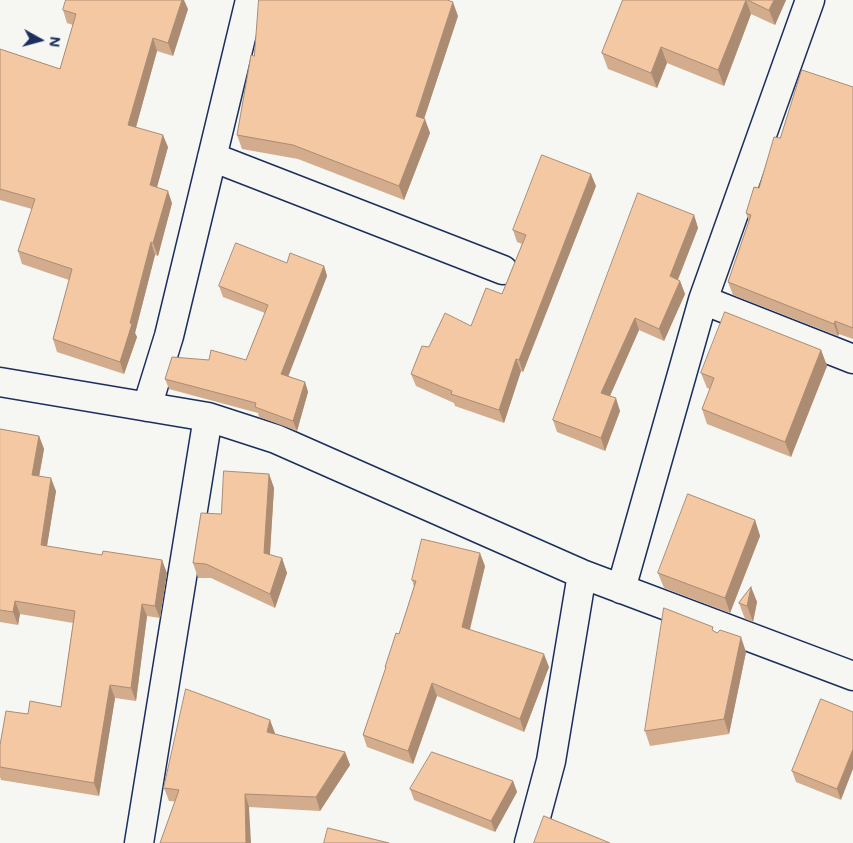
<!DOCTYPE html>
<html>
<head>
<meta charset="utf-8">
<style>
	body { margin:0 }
	#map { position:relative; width:853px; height:843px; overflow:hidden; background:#f6f6f2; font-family:Mali,sans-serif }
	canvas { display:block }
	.north { position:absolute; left:15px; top:15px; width:50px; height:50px; -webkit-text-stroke:4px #f6f6f2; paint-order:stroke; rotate:97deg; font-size:14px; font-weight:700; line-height:20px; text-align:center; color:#1b2f5e }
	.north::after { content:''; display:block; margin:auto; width:18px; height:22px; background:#1b2f5e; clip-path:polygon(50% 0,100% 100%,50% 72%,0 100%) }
</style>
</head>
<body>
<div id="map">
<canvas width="853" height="843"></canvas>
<div class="north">N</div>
</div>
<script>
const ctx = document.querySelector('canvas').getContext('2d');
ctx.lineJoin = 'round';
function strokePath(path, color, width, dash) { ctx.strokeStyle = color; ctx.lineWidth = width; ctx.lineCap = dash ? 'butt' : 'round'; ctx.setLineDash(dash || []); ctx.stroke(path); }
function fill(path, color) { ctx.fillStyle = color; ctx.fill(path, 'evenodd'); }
const street = new Path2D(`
	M 212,157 L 503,270
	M 703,300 L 853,359
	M 0,382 L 208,417 L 276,439 L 582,574 L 853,676
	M 147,407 L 169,336 L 250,0
	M 621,589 L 703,300 L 810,0
	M 139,843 L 208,417
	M 529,843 L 551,761 L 582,574`);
const wall = new Path2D(`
	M 623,0 L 786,0 L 775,25 L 751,14 L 724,86 L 667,63 L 657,88 L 608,69 L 602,53 Z
	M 188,9 L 173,56 L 157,51 L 136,127 L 168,147 L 157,187 L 172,203 L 158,256 L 155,255 L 135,333 L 137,337 L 124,374 L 57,352 L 53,339 L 69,280 L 22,264 L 18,251 L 32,209 L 0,200 L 0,49 L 60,69 L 73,25 L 67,23 L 63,10 Z
	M 458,16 L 424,119 L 430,133 L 404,200 L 298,159 L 242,149 L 237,135 L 254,56 Z
	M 853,87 L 853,339 L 839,334 L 838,336 L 733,295 L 728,282 L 749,222 L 746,213 L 759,188 L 780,138 Z
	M 596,186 L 523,372 L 521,371 L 504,423 L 455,406 L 454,403 L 416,386 L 411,374 L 429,347 L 471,326 L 502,294 L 522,244 L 517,242 L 513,230 Z
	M 694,215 L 698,228 L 678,280 L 680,281 L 685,294 L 664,341 L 639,330 L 610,396 L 620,411 L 605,451 L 557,432 L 553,420 Z
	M 287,263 L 324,266 L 327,276 L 288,376 L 305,382 L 308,392 L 297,431 L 259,417 L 258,413 L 169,389 L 165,379 L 209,360 L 246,360 L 265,313 L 223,297 L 219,286 Z
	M 821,350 L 827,366 L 791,457 L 707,424 L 702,409 L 710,389 L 707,388 L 701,373 Z
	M 0,429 L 39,436 L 44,449 L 39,476 L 56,491 L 47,546 L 167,573 L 160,618 L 147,616 L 136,701 L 115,698 L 99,796 L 1,780 L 0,777 L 0,745 L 28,714 L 61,707 L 73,623 L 20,614 L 18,625 L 0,622 Z
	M 269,474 L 274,488 L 270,555 L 282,558 L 287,573 L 275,608 L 211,578 L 198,578 L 193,563 L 221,514 Z
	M 755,520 L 760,536 L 730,613 L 664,588 L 658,573 Z
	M 485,566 L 470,630 L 549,667 L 524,732 L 437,696 L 413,764 L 367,747 L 363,735 L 386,670 L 385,667 L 399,634 L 414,587 L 412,580 Z
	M 751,587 L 757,602 L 753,622 L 745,619 L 739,603 Z
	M 715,632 L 746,652 L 729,734 L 650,746 L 645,731 Z
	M 821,699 L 841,800 L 796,782 L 792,771 Z
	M 275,733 L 275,734 L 345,752 L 350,765 L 320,811 L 249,807 L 169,801 L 164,788 Z
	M 513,781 L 517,792 L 495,832 L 414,800 L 410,789 Z`);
const shadedWall = new Path2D(`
	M 182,0 L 184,0 L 188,9 L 173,56 L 168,43 Z
	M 746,0 L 751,14 L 724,86 L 718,70 Z
	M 774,0 L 786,0 L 775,25 L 769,10 Z
	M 453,2 L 458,16 L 421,128 L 425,119 L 430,133 L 404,200 L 399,186 L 416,116 Z
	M 153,38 L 157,51 L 133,138 L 128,125 Z
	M 661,47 L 667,63 L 657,88 L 651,73 Z
	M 163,135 L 168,147 L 154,198 L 150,185 Z
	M 591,174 L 596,186 L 523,372 L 519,360 Z
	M 168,191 L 172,203 L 158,256 L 153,243 Z
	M 694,215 L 698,228 L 674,289 L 670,276 Z
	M 151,242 L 155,255 L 135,333 L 137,337 L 124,374 L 120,362 Z
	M 324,266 L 327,276 L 285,385 L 281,374 Z
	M 680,281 L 685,294 L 664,341 L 659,329 Z
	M 635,318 L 639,330 L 606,405 L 601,393 Z
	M 835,321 L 839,334 L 838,336 L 834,324 Z
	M 821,350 L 827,366 L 791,457 L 785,442 Z
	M 516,359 L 521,371 L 504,423 L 499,410 Z
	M 305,382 L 308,392 L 297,431 L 293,421 Z
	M 616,398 L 620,411 L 605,451 L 601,438 Z
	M 39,436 L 44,449 L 37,488 L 32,475 Z
	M 269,474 L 274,488 L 269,567 L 264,553 Z
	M 51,478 L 56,491 L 45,558 L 41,545 Z
	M 755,520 L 760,536 L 730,613 L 725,598 Z
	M 480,553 L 485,566 L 467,640 L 462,627 Z
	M 282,558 L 287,573 L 275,608 L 270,594 Z
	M 162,560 L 167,573 L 160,618 L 155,606 Z
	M 751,587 L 757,602 L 753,622 L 747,606 Z
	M 15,601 L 20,614 L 18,625 L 13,612 Z
	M 142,604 L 147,616 L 136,701 L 131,688 Z
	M 741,637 L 746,652 L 729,734 L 724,719 Z
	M 544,654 L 549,667 L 524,732 L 520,719 Z
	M 432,683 L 437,696 L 413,764 L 408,751 Z
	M 110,685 L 115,698 L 99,796 L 94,783 Z
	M 270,720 L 275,733 L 272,745 L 267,732 Z
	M 853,749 L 853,769 L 841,800 L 837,789 Z
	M 345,752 L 350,765 L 320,811 L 316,797 Z
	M 513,781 L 517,792 L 495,832 L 491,821 Z
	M 245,794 L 249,807 L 251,843 L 246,843 Z`);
const building = new Path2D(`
	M 66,0 L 182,0 L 168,43 L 153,38 L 128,125 L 163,135 L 150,185 L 168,191 L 153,243 L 151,242 L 130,323 L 132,324 L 120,362 L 53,339 L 72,269 L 18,251 L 35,199 L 0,189 L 0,49 L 60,69 L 76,14 L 63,10 Z
	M 259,0 L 447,0 L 453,2 L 416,116 L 425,119 L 399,186 L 293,145 L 237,135 L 251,55 L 254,56 Z
	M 623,0 L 746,0 L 718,70 L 661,47 L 651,73 L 602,53 Z
	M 748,0 L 774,0 L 769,10 Z
	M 802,70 L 853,87 L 853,328 L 835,321 L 834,324 L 728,282 L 751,215 L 746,213 L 754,187 L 759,188 L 774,137 L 780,138 Z
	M 542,155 L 591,174 L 519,360 L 516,359 L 499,410 L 451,394 L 452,391 L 411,374 L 422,346 L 429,347 L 445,313 L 471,326 L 486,288 L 502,294 L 526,235 L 513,230 Z
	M 638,193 L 694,215 L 670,276 L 680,281 L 659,329 L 635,318 L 601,393 L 616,398 L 601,438 L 553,420 Z
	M 236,243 L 287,263 L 290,253 L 324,266 L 281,374 L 305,382 L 293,421 L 255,407 L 256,403 L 165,379 L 172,357 L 209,360 L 211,350 L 246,360 L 268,305 L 219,286 Z
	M 725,312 L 821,350 L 785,442 L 702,409 L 714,378 L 701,373 Z
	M 0,429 L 39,436 L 32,475 L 51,478 L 41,545 L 102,555 L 103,551 L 162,560 L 155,606 L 142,604 L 131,688 L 110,685 L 94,783 L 0,767 L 0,745 L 6,711 L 28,714 L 30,701 L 61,707 L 75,611 L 15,601 L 13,612 L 0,610 Z
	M 224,471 L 269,474 L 264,553 L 282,558 L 270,594 L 206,564 L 193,563 L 201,513 L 221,514 Z
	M 688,494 L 755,520 L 725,598 L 658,573 Z
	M 422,539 L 480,553 L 462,627 L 544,654 L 520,719 L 432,683 L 408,751 L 363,735 L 386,667 L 385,667 L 396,633 L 399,634 L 416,581 L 412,580 Z
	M 751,587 L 747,606 L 739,603 Z
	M 664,608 L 713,627 L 712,630 L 717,633 L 720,630 L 741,637 L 724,719 L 645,731 Z
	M 186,689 L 270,720 L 267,732 L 345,752 L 316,797 L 245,794 L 246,843 L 160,843 L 179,790 L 164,788 Z
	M 821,699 L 853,712 L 853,749 L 837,789 L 792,771 Z
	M 432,752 L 513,781 L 491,821 L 410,789 Z
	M 544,816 L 610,843 L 534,843 Z
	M 328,828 L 389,843 L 324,843 Z`);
strokePath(street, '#1b2f5e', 31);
strokePath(street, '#f6f6f2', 28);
fill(wall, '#d2ac8c');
fill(shadedWall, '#ab8c72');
fill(building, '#f4c8a3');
strokePath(building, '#ab8c72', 1);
</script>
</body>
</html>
